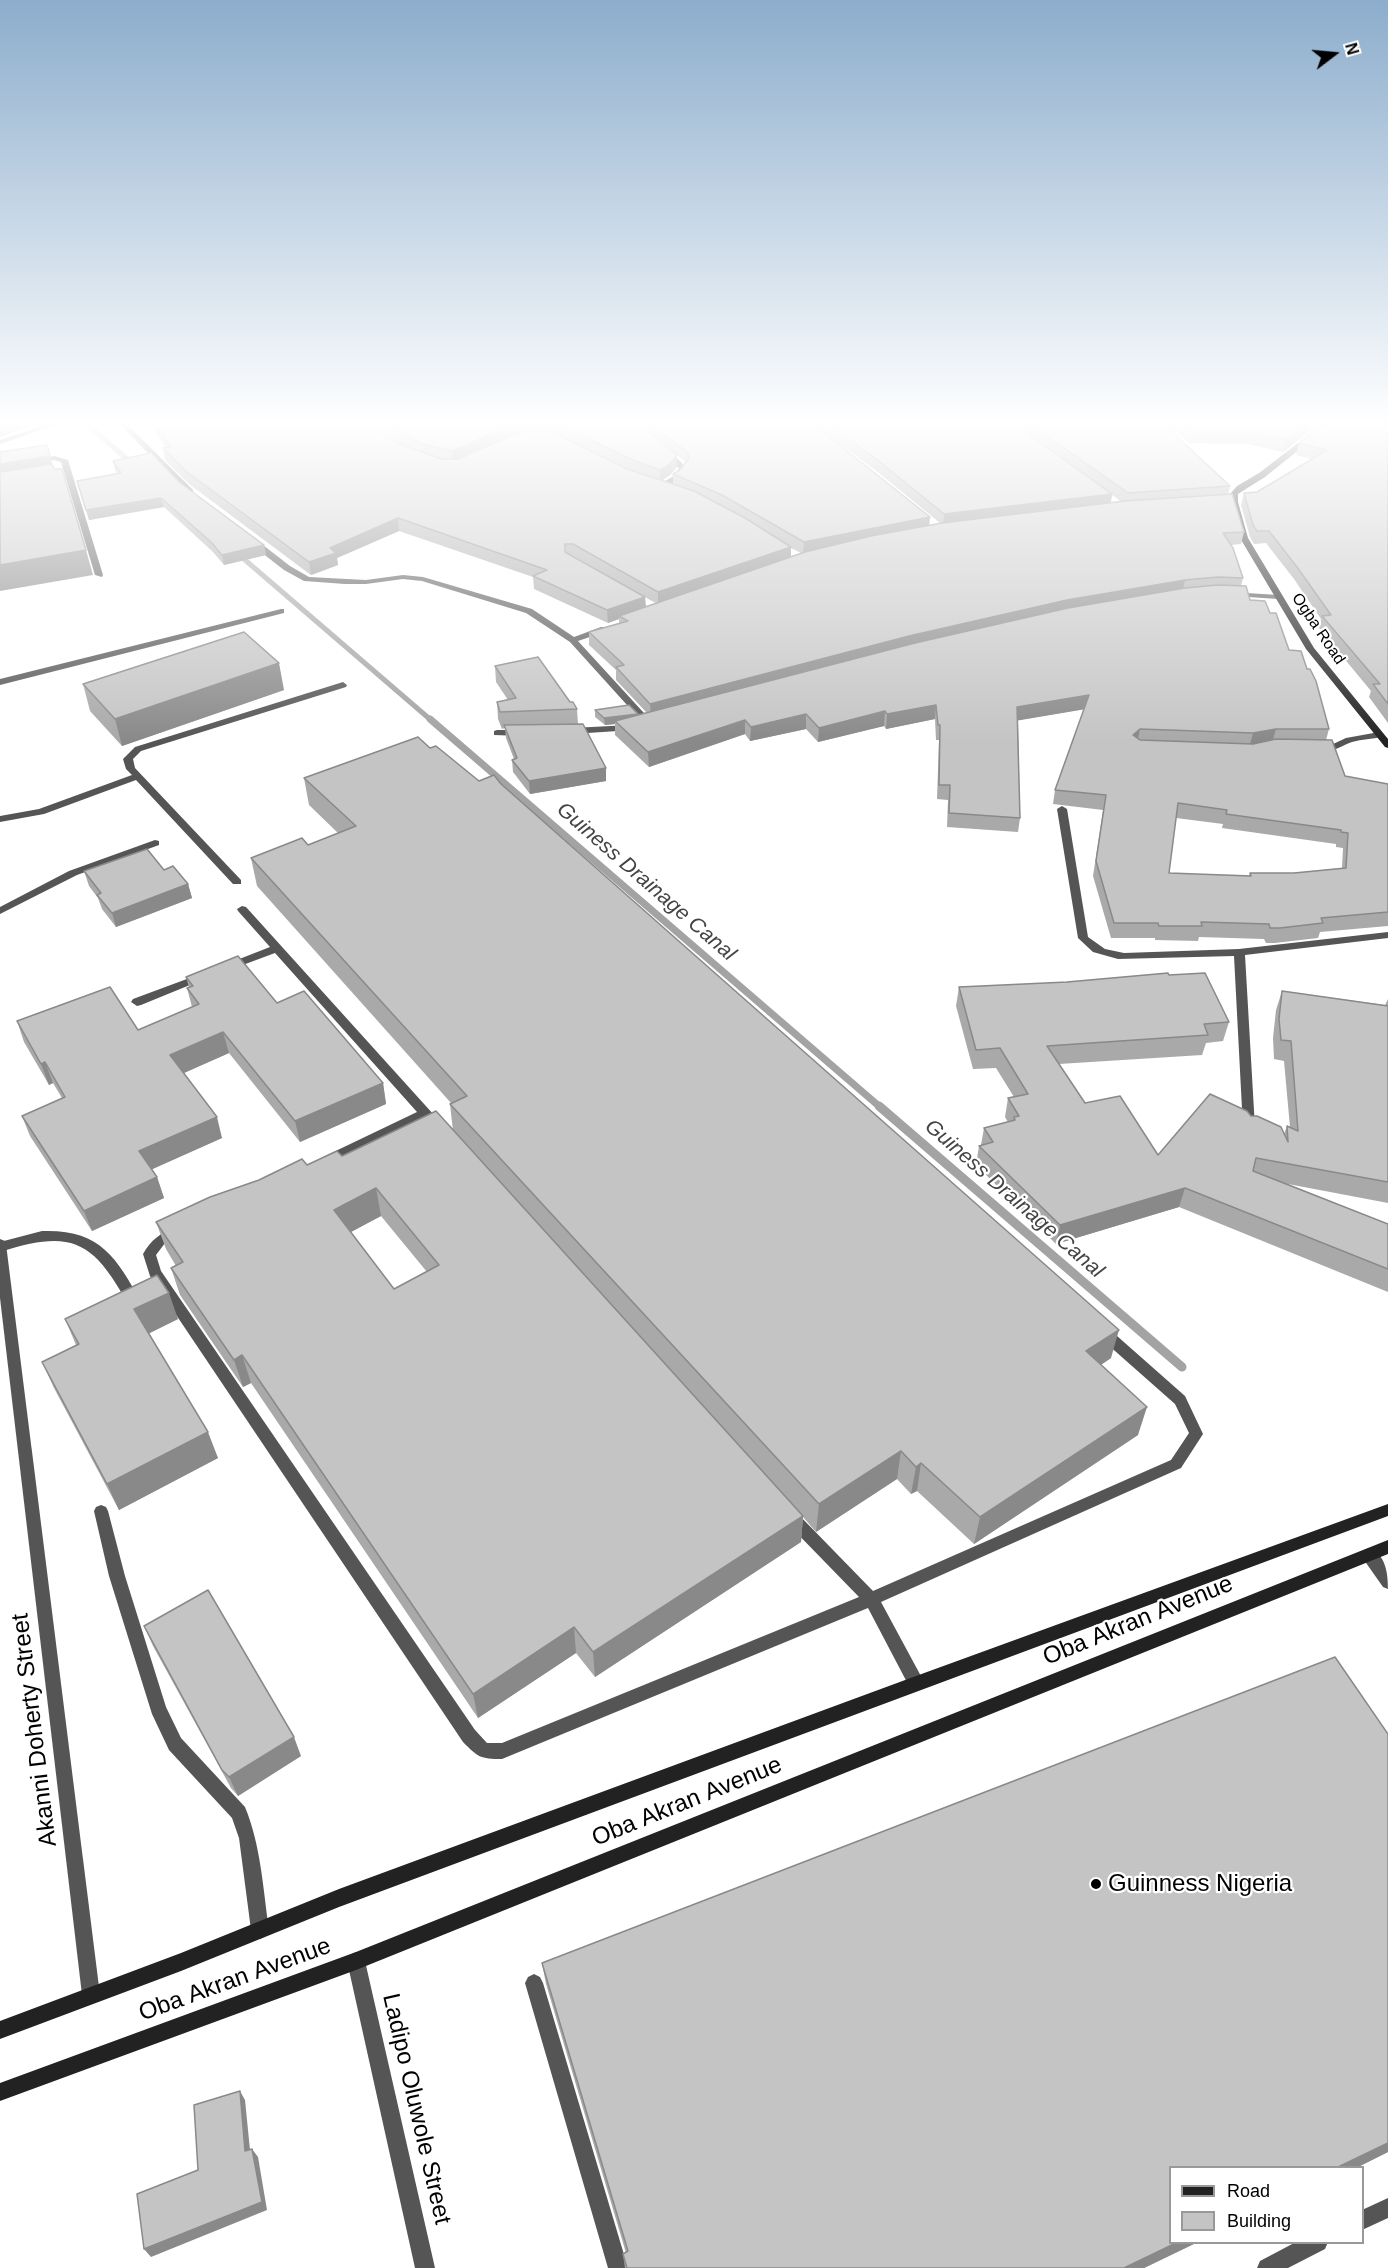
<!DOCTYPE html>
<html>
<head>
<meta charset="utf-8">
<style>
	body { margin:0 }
	#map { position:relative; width:1388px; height:2268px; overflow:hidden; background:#fff; font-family:Arial,sans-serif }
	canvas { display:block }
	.legend { position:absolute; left:1169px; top:2166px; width:195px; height:78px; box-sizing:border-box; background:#fff; border:2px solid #999; margin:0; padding:8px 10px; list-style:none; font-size:18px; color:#000 }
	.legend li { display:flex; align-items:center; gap:12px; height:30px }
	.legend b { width:30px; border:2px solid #999 }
	.north { position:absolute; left:1304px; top:24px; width:60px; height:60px; -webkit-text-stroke:4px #fff; paint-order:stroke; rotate:74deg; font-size:16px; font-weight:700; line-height:24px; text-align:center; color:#000 }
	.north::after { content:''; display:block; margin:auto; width:21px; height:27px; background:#000; clip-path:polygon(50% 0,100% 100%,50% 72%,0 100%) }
</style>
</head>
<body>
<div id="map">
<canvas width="1388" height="2268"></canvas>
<ul class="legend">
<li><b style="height:8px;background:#222"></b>Road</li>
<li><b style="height:16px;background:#c4c4c4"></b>Building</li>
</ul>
<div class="north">N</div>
</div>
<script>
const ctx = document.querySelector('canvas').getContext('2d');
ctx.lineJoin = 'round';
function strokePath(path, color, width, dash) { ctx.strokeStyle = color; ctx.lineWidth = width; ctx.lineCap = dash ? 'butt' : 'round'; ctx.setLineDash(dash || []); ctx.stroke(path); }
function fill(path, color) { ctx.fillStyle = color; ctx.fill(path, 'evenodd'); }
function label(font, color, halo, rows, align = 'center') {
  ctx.font = font + ' Arial,sans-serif'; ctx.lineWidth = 4.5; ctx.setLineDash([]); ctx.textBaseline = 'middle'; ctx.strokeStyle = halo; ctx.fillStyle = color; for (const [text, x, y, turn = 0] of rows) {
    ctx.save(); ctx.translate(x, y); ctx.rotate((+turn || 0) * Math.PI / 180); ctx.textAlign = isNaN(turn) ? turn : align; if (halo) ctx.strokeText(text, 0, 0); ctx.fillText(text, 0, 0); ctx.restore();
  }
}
const streamFar2 = new Path2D(`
	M 87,424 L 134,465
	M 237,553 L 432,721`);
const streamFar1 = new Path2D(`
	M 430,719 L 880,1107`);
const stream = new Path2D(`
	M 879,1106 L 1182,1367`);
const service = new Path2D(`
	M 54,456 L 68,460 L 103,575 L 102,577 L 95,575 L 61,462 L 54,460 L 37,463 L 33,461 Z
	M 281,609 L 284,609 L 284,613 L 0,685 L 0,679 Z
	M 343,682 L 347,685 L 346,687 L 141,751 L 133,759 L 135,768 L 241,880 L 241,884 L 233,884 L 136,780 L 44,814 L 0,822 L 0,816 L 39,809 L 132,775 L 126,769 L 123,759 L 135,747 Z
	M 1379,732 L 1382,733 L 1382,737 C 1372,739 1362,739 1352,742 C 1340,746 1327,757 1314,749 L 1319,746 L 1331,745 L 1346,738 Z
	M 155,840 L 159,841 L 159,845 L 77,875 L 0,914 L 0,907 L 69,871 Z
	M 242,906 L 246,907 L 434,1115 L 436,1118 L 434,1121 L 430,1122 L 424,1119 L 329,1164 L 321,1164 L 319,1161 L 321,1158 L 417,1112 L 275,953 L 232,969 L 224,969 L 223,967 L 224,965 L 270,947 L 238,911 L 237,909 Z
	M 203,973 L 208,976 L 207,978 L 141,1005 L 137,1006 L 131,1002 L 133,999 Z
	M 177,1227 L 181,1229 L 183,1232 L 181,1235 L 165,1243 L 156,1255 L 161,1271 L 475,1730 L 487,1743 L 502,1743 L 859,1597 L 787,1523 L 785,1518 L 787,1513 L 792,1512 L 797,1513 L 873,1591 L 1171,1460 L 1189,1433 L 1175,1404 L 1098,1336 L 1096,1332 L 1098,1328 L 1103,1327 L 1108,1328 L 1185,1396 L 1203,1434 L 1181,1468 L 881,1602 L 922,1678 L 924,1683 L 922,1688 L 916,1690 L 910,1688 L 868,1608 L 502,1759 C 480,1759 478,1757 463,1742 L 150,1276 L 143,1254 C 151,1240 161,1232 177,1227 Z
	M 42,1231 C 99,1229 116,1256 141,1302 L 139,1306 L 134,1307 L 129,1306 C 93,1240 72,1229 0,1252 L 0,1242 Z
	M 101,1505 L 106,1507 L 108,1511 L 125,1576 L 166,1707 L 181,1738 L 245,1807 C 261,1846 263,1888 269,1930 L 266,1936 L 260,1939 L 254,1936 L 251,1930 L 239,1838 L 232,1818 L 169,1750 L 152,1714 L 109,1576 L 94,1511 L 96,1507 Z
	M 1369,1548 C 1386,1554 1388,1574 1388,1589 L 1383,1587 L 1364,1560 L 1361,1555 L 1364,1550 Z
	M 534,1974 L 540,1977 L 543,1983 L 628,2268 L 608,2268 L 525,1983 L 528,1977 Z
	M 1388,2198 L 1388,2218 L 1362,2230 L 1362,2210 Z
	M 1296,2242 L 1328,2242 L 1325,2249 L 1288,2268 L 1257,2268 L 1260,2261 Z`);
const minor = new Path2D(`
	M 48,424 L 58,424 L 0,444 L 0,440 Z
	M 120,424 L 127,424 L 193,490 L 193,494 L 187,494 Z
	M 662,449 L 668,449 L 687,468 L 678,481 L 661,489 L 658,489 L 658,485 L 672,477 L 679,468 L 662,453 Z
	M 248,538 L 254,538 L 290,566 L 309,577 L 366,580 L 403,575 L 423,577 L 532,609 L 574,637 L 601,627 L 607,627 L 607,631 L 578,641 L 654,724 L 652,726 L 646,726 L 570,642 L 526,613 L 422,581 L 403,579 L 366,584 L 345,584 L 304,581 L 284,570 L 248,542 Z
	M 1231,592 L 1278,595 L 1282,597 L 1278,599 L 1234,596 L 1231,596 Z
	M 630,725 L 633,726 L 633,730 L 572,734 L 567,731 L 572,728 Z
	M 497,730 L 522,730 L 527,733 L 522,736 L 494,735 L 494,731 Z
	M 1062,806 L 1067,809 L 1088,937 L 1105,949 L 1124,953 L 1239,949 L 1388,932 L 1388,938 L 1245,955 L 1255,1128 L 1253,1131 L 1249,1132 L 1243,1128 L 1234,956 L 1118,959 L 1093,952 L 1078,938 L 1057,809 Z
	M 356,1952 L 362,1955 L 365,1961 L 435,2268 L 415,2268 L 347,1961 L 350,1955 Z`);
const tertiary = new Path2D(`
	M 0,1239 L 5,1241 L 6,1244 L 100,1995 L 97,2001 L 91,2004 L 85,2001 L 82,1995 L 0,1298 Z`);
const secondary = new Path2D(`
	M 1323,424 L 1331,424 L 1265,477 L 1238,494 L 1238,502 L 1248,538 L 1314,648 L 1388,739 L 1388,748 L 1385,747 L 1306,649 L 1240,538 L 1230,502 L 1230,494 L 1237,486 L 1259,473 Z
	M 1388,1504 L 1388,1516 L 339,1907 L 181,1971 L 0,2039 L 0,2021 L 181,1953 L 339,1889 L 916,1676 Z
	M 1388,1540 L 1388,1554 L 356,1970 L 0,2101 L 0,2083 L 356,1952 Z`);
const wall = new Path2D(`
	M 150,424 L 372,424 L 380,431 L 402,445 L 407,447 L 400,443 L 375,424 L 813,424 L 929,525 L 940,523 L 879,473 L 813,424 L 1319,424 L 1283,452 L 1248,444 L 1189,443 L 1176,431 L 1175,434 L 1230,486 L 1228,495 L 1244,532 L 1241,544 L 1231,545 L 1243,578 L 1241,586 L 1250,600 L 1270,613 L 1329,729 L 1326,740 L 1345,776 L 1388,784 L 1388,926 L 1320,932 L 1318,938 L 1275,943 L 1266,943 L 1264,939 L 1199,937 L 1198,941 L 1155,940 L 1155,938 L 1111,938 L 1093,876 L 1103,810 L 1053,804 L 1055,790 L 1084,709 L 1018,720 L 1020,818 L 1018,832 L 947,827 L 948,800 L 937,799 L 939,740 L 936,740 L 935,719 L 886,729 L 884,726 L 818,742 L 806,729 L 750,741 L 745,734 L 649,767 L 615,735 L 615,724 L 605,725 L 595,717 L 595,710 L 638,714 L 638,715 L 647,713 L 616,680 L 616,670 L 589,645 L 589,632 L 619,623 L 619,619 L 608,623 L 534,589 L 533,577 L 399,531 L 337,558 L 338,565 L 311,575 L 189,484 L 165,460 L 163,448 L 166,448 ZM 670,449 L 686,462 L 680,470 L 673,474 L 673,484 L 661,481 L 670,475 L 677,467 L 677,455 ZM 1112,495 L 1118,499 L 1121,502 L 1111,503 ZM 791,548 L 801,553 L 791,557 ZM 573,556 L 574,556 L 632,590 ZM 645,597 L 650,600 L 656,603 L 646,607 ZM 1176,818 L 1223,824 L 1222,828 L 1336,844 L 1336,847 L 1343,848 L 1342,868 L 1294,873 L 1250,873 L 1249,876 L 1169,873 Z
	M 1388,424 L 1388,723 L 1369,697 L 1371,691 L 1319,628 L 1321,619 L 1294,579 L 1266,543 L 1254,544 L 1250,537 L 1241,505 L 1244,493 L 1257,492 L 1312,459 L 1296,455 L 1299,443 Z
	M 113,461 L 179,482 L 266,555 L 224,565 L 213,552 L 164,507 L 89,520 L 77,481 L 118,474 L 115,470 Z
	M 495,666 L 570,702 L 577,709 L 578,724 L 606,781 L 530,794 L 513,772 L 512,760 L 514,759 L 506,738 L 505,728 L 502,729 L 498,719 L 497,702 L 508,700 L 496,682 Z
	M 83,684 L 284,690 L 122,746 L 90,711 Z
	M 430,748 L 479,781 L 501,784 L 1111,1358 L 1101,1365 L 1138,1435 L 974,1544 L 917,1491 L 911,1494 L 897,1479 L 816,1532 L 803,1517 L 801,1542 L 595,1677 L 576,1653 L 478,1718 L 251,1383 L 243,1387 L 180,1295 L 171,1268 L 176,1266 L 166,1249 L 156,1222 L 307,1165 L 342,1156 L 453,1131 L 450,1104 L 451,1103 L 257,886 L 251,858 L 308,845 L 338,833 L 309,805 L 304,778 ZM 381,1216 L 427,1272 L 394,1289 L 350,1232 Z
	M 164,870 L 188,884 L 192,898 L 116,927 L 102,909 L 98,898 L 89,886 L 84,871 Z
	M 1169,975 L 1229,1022 L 1223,1041 L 1206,1043 L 1202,1055 L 1059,1064 L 1085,1103 L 1158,1155 L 1251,1116 L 1284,1134 L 1287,1126 L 1290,1127 L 1284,1061 L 1274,1059 L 1273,1038 L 1276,1010 L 1282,991 L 1385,1005 L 1388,999 L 1388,1203 L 1288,1184 L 1388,1224 L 1388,1292 L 1179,1207 L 1056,1244 L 976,1165 L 979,1146 L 981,1145 L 984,1128 L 1008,1122 L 1005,1117 L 1008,1098 L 1014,1097 L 996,1068 L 973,1069 L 956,1006 L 959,987 L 1067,982 Z
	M 186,977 L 277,1003 L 383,1083 L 386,1104 L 300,1142 L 229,1053 L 184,1073 L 222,1138 L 152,1169 L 157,1177 L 164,1198 L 92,1231 L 30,1136 L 22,1116 L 62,1098 L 53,1083 L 49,1085 L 24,1042 L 17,1021 L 138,1030 L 192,1007 L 187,988 L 189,987 Z
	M 65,1319 L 178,1319 L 149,1333 L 218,1458 L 119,1510 L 54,1388 L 42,1362 L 76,1345 Z
	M 144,1626 L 301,1756 L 238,1796 L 231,1788 L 153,1646 Z
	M 542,1963 L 1388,2152 L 1356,2168 L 1170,2168 L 1170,2242 L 1198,2242 L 1144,2268 L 625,2268 L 623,2254 L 626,2253 L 546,1984 Z`);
const shadedWall = new Path2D(`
	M 0,424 L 34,424 L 0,437 Z
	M 522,424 L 548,424 L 548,431 L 454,463 L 452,451 L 509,426 Z
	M 1307,424 L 1319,424 L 1283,452 L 1286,440 Z
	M 677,455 L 677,467 L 670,475 L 660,482 L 660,470 Z
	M 50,456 L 56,479 L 0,489 L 0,464 Z
	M 1112,494 L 1110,506 L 943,526 L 944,514 Z
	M 161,498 L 164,507 L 89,520 L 86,510 Z
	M 930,517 L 929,529 L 803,555 L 804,542 Z
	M 398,518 L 399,531 L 337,558 L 338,565 L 311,575 L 309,562 L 330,548 Z
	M 264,545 L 266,555 L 224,565 L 222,555 Z
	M 791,547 L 791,559 L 658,605 L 658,592 Z
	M 86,550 L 93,575 L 0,591 L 0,565 Z
	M 1185,580 L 1182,593 L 651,717 L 650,704 L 909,636 L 1067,600 Z
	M 645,597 L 646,610 L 619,616 L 619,619 L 608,623 L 607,610 Z
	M 279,663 L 284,690 L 122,746 L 115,719 Z
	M 1089,695 L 1086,709 L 1015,721 L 1017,707 Z
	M 936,705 L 935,719 L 886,729 L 887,714 Z
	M 885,711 L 884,726 L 818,742 L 819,728 Z
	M 638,714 L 638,721 L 615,721 L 615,724 L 605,725 L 604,718 Z
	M 806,714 L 806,729 L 750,741 L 751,727 Z
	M 745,720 L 745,734 L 649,767 L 648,752 Z
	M 1140,729 L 1137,744 L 1133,735 Z
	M 1276,729 L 1272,743 L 1249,748 L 1253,733 Z
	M 606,768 L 606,781 L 530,794 L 529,781 Z
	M 188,884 L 192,898 L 116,927 L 112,913 Z
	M 223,1032 L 229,1053 L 177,1076 L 170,1055 Z
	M 45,1062 L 53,1083 L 49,1085 L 41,1064 Z
	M 383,1083 L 386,1104 L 300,1142 L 295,1121 Z
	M 217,1117 L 222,1138 L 146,1172 L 139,1151 Z
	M 157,1177 L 164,1198 L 92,1231 L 84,1211 Z
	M 376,1188 L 381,1216 L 340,1238 L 334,1210 Z
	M 1185,1188 L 1179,1207 L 1056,1244 L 1060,1225 Z
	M 169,1293 L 178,1319 L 144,1336 L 134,1309 Z
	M 1119,1330 L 1111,1358 L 1079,1379 L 1086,1351 Z
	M 242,1355 L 251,1383 L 243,1387 L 234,1360 Z
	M 1147,1407 L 1138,1435 L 974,1544 L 980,1517 Z
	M 208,1432 L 218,1458 L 119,1510 L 107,1484 Z
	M 901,1451 L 897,1479 L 816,1532 L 819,1504 Z
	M 921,1463 L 917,1491 L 911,1494 L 916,1467 Z
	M 803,1516 L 801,1542 L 595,1677 L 593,1652 Z
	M 574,1627 L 576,1653 L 478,1718 L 473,1694 Z
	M 294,1737 L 301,1756 L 238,1796 L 229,1777 Z
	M 240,2091 L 245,2100 L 251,2160 L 245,2151 Z
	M 1388,2143 L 1388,2152 L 1356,2168 L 1336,2168 Z
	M 252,2149 L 258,2157 L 267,2210 L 151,2257 L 144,2249 Z
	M 1178,2242 L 1198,2242 L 1144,2268 L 1124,2268 Z`);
const building = new Path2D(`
	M 156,424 L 372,424 L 380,431 L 402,445 L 442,459 L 458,459 L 515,434 L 545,428 L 627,469 L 694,491 L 745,518 L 791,547 L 658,592 L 573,544 L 565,544 L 565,552 L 645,597 L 607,610 L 533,576 L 547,570 L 398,518 L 330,548 L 336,553 L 309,562 L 187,472 L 163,448 L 171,447 Z
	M 389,424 L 522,424 L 509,426 L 452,451 L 422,444 L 399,432 Z
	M 557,424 L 639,424 L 677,455 L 670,464 L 660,470 L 635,461 Z
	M 652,424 L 813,424 L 930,517 L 804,542 L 722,495 L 673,474 L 680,470 L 689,458 L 688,453 Z
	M 829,424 L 1014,424 L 1112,494 L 944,514 L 880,462 Z
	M 1030,424 L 1168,424 L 1176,431 L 1171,431 L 1230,486 L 1128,493 Z
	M 1183,424 L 1307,424 L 1286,440 L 1251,433 L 1191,431 Z
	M 1323,424 L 1388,424 L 1388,704 L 1373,684 L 1380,684 L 1322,616 L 1331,615 L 1297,567 L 1269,531 L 1257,531 L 1253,525 L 1244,493 L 1257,492 L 1327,450 L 1299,443 Z
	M 47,445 L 50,456 L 0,464 L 0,452 Z
	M 151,453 L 179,482 L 264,545 L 222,555 L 211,542 L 161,498 L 86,510 L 77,481 L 121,473 L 113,461 Z
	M 52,464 L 54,469 L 62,469 L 86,550 L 0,565 L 0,472 Z
	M 1232,494 L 1244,532 L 1223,533 L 1233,548 L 1243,578 L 1218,577 L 1185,580 L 1067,600 L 909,636 L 650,704 L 616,667 L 624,665 L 589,632 L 628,621 L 619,616 L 805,552 L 871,536 L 942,523 L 1125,501 Z
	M 1218,585 L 1246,586 L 1250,600 L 1265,601 L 1270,613 L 1276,613 L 1289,650 L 1301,651 L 1307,669 L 1310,669 L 1316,681 L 1329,729 L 1276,729 L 1253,733 L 1140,729 L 1133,735 L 1140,740 L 1253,744 L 1276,739 L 1332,740 L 1345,776 L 1388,784 L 1388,912 L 1321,918 L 1323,923 L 1280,928 L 1270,928 L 1269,924 L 1201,922 L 1202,926 L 1159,926 L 1158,923 L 1114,923 L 1096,861 L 1106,795 L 1055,790 L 1089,695 L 1017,707 L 1020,818 L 949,813 L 950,785 L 939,785 L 940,725 L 938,725 L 936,705 L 887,714 L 885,711 L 819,728 L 806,714 L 751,727 L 745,720 L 648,752 L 615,721 L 915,643 L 1068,608 L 1185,588 ZM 1178,803 L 1227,810 L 1226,814 L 1341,830 L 1341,832 L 1348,833 L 1346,868 L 1294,873 L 1250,873 L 1251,876 L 1169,873 Z
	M 244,632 L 279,663 L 115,719 L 83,684 Z
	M 538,657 L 570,702 L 573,702 L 577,709 L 500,712 L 497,702 L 516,698 L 495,666 Z
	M 629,705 L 638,714 L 604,718 L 595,710 Z
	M 583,724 L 606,768 L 529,781 L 512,760 L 517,758 L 504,725 Z
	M 418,737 L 430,748 L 436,746 L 479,781 L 494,775 L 501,784 L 1119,1330 L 1086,1351 L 1147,1407 L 980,1517 L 921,1463 L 916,1467 L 901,1451 L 819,1504 L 450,1104 L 467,1096 L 251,858 L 302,838 L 308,845 L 356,826 L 304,778 Z
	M 147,849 L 164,870 L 173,866 L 188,884 L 112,913 L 97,895 L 101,893 L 84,871 Z
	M 238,956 L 277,1003 L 304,991 L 383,1083 L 295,1121 L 223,1032 L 170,1055 L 217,1117 L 139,1151 L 157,1177 L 84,1211 L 22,1116 L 65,1097 L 45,1062 L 41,1064 L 17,1021 L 110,987 L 138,1030 L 199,1004 L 187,988 L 193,986 L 186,977 Z
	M 1168,973 L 1169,975 L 1205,973 L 1229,1022 L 1204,1024 L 1208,1035 L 1047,1046 L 1085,1103 L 1120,1096 L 1158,1155 L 1210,1094 L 1247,1111 L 1251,1116 L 1257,1116 L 1281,1127 L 1288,1142 L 1287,1126 L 1298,1131 L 1291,1041 L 1281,1040 L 1279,1019 L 1282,991 L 1388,1006 L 1388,1182 L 1256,1158 L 1253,1171 L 1388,1224 L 1388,1269 L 1185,1188 L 1060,1225 L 979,1146 L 993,1142 L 984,1128 L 1015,1120 L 1014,1117 L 1019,1116 L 1008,1098 L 1028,1094 L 1000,1048 L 976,1050 L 959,987 L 1067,982 Z
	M 436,1111 L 803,1516 L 593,1652 L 574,1627 L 473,1694 L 242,1355 L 234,1360 L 171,1268 L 183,1262 L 156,1222 L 210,1197 L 259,1180 L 302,1159 L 307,1165 L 337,1151 L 342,1156 ZM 376,1188 L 439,1265 L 394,1289 L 334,1210 Z
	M 157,1275 L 169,1293 L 134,1309 L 208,1432 L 107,1484 L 42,1362 L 79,1344 L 65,1319 Z
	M 208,1590 L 294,1737 L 229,1777 L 222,1770 L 144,1626 Z
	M 1335,1657 L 1388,1734 L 1388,2143 L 1336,2168 L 1170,2168 L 1170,2242 L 1178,2242 L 1124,2268 L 627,2268 L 623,2254 L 628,2251 L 542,1963 Z
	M 240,2091 L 245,2151 L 252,2149 L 262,2202 L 144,2249 L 137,2194 L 198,2170 L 194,2105 Z`);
const markers = [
	[1096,1884,6,"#000"]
];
const farStreetnames = [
	["Ogba Road",1318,629,56]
];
const waterNames = [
	["Guiness Drainage Canal",646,882,41],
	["Guiness Drainage Canal",1014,1199,41]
];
const nearStreetnames = [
	["Oba Akran Avenue",1138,1621,-22],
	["Akanni Doherty Street",35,1730,-97],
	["Oba Akran Avenue",687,1802,-22],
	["Oba Akran Avenue",235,1980,-20],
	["Ladipo Oluwole Street",416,2109,77]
];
const nearPoinames = [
	["Guinness Nigeria",1108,1884]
];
strokePath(streamFar2, '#a3a3a3', 5);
strokePath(streamFar1, '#a3a3a3', 7);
strokePath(stream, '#a3a3a3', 9);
fill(service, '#555');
fill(minor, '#555');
fill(tertiary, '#555');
fill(secondary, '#222');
fill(wall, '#a9a9a9');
fill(shadedWall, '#898989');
fill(building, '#c4c4c4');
strokePath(building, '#898989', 1.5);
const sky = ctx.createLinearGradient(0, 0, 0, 742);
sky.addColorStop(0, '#8cadcc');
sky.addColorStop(0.57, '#fff');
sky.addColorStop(1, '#ffffff00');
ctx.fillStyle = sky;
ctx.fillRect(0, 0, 1388, 742);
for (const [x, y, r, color] of markers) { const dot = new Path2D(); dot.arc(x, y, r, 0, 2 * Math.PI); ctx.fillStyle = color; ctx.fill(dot); strokePath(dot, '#fff', 2); }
label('16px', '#000', '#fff', farStreetnames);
label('italic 21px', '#444', '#fff', waterNames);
label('24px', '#000', '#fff', nearStreetnames);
label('24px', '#000', '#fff', nearPoinames, 'left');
</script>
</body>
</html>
